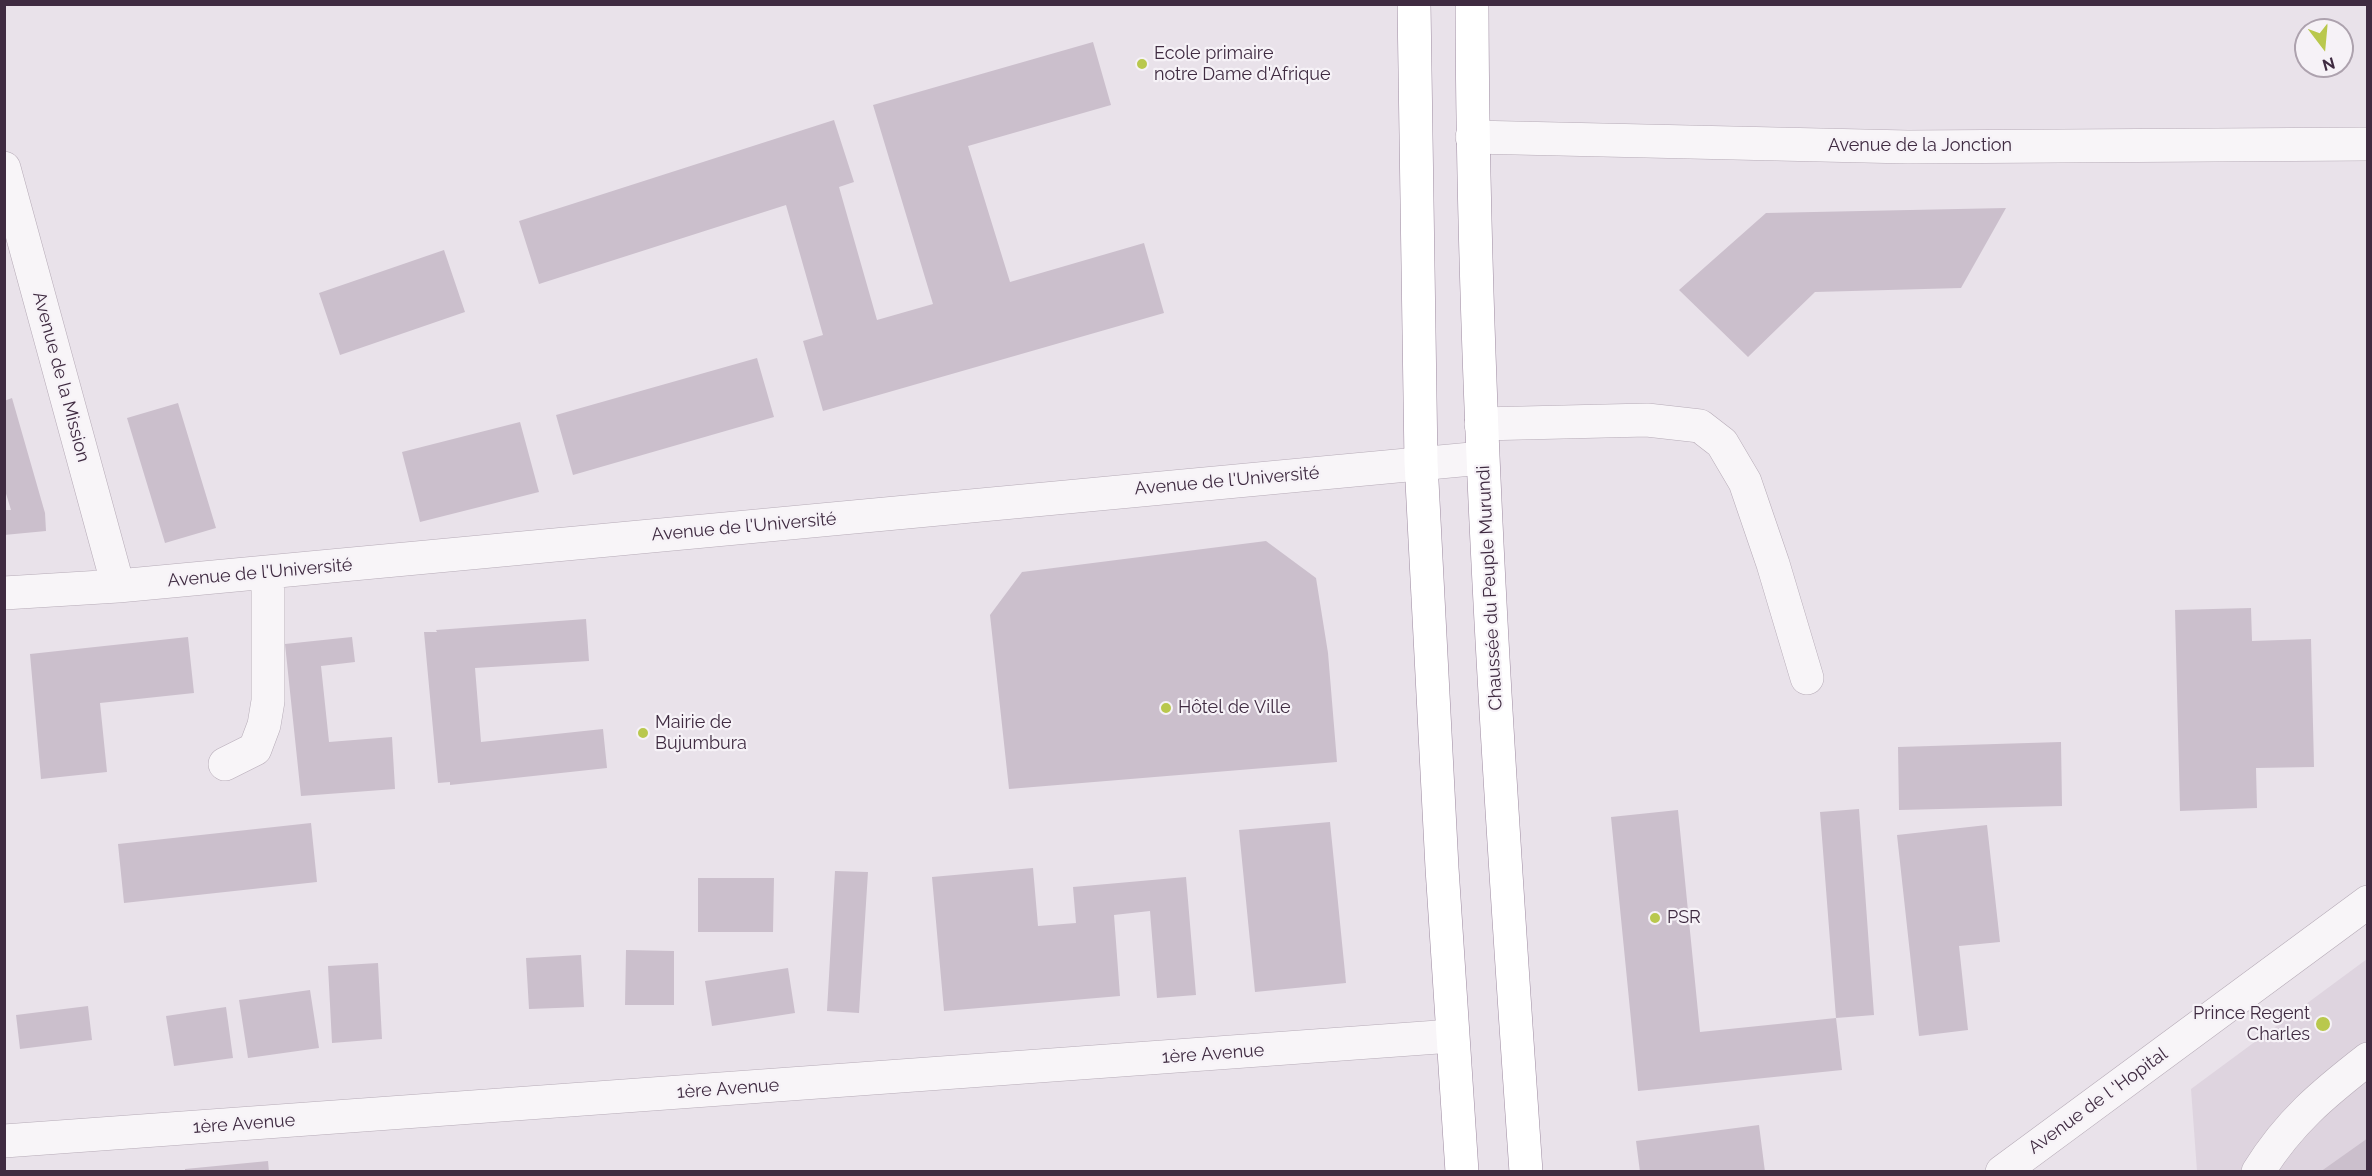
<!DOCTYPE html>
<html>
<head>
<meta charset="utf-8">
<style>
	body { margin:0 }
	#map { position:relative; width:2372px; height:1176px; overflow:hidden; background:#e9e2ea; font-family:Raleway,sans-serif }
	canvas { display:block }
	.frame { position:absolute; inset:0; border:6px solid #3f2b41; pointer-events:none }
	.north { position:absolute; left:2294px; top:18px; width:60px; height:60px; box-sizing:border-box; background:#f6f2f7; border:2px solid #ada2ae; border-radius:50%; rotate:164deg; font-size:16px; font-weight:700; line-height:24px; text-align:center; color:#3f2b41 }
	.north::after { content:''; display:block; margin:auto; width:21px; height:27px; background:#b9c84d; clip-path:polygon(50% 0,100% 100%,50% 72%,0 100%) }
</style>
</head>
<body>
<div id="map">
<canvas width="2372" height="1176"></canvas>
<div class="frame"></div>
<div class="north">N</div>
</div>
<script>
const ctx = document.querySelector('canvas').getContext('2d');
ctx.lineJoin = 'round';
function fill(path, color) { ctx.fillStyle = color; ctx.fill(path, 'evenodd'); }
function strokePath(path, color, width, dash) { ctx.strokeStyle = color; ctx.lineWidth = width; ctx.lineCap = dash ? 'butt' : 'round'; ctx.setLineDash(dash || []); ctx.stroke(path); }
function label(font, color, halo, rows, align = 'center') {
  ctx.font = font + ' Raleway,sans-serif'; ctx.lineWidth = 4.5; ctx.setLineDash([]); ctx.textBaseline = 'middle'; ctx.strokeStyle = halo; ctx.fillStyle = color; for (const [text, x, y, turn = 0] of rows) {
    ctx.save(); ctx.translate(x, y); ctx.rotate((+turn || 0) * Math.PI / 180); ctx.textAlign = isNaN(turn) ? turn : align; if (halo) ctx.strokeText(text, 0, 0); ctx.fillText(text, 0, 0); ctx.restore();
  }
}
const built = new Path2D(`
	M 2367,959 L 2367,1171 L 2197,1171 L 2191,1089 Z`);
const building = new Path2D(`
	M 1093,42 L 1111,105 L 968,146 L 1010,282 L 1144,243 L 1164,313 L 823,411 L 803,341 L 823,335 L 786,205 L 539,284 L 519,221 L 834,120 L 854,182 L 839,187 L 877,320 L 933,304 L 873,105 Z
	M 2006,208 L 1961,288 L 1815,292 L 1748,357 L 1679,290 L 1766,213 Z
	M 444,250 L 465,312 L 340,355 L 319,293 Z
	M 757,358 L 774,417 L 573,475 L 556,415 Z
	M 12,398 L 45,513 L 46,531 L 4,535 L 4,510 L 11,510 L 4,487 L 4,401 Z
	M 178,403 L 216,528 L 165,543 L 127,418 Z
	M 520,422 L 539,492 L 420,522 L 402,452 Z
	M 1266,541 L 1316,578 L 1328,653 L 1337,762 L 1009,789 L 990,615 L 1022,572 Z
	M 2251,608 L 2252,641 L 2311,639 L 2314,767 L 2256,768 L 2257,808 L 2180,811 L 2175,610 Z
	M 586,619 L 589,661 L 475,668 L 481,742 L 603,729 L 607,768 L 450,785 L 450,782 L 438,783 L 424,632 L 437,632 L 436,630 Z
	M 188,637 L 194,693 L 100,703 L 107,772 L 41,779 L 30,654 Z
	M 352,637 L 355,662 L 321,666 L 329,742 L 392,737 L 395,789 L 301,796 L 285,644 Z
	M 2061,742 L 2062,806 L 1899,810 L 1898,747 Z
	M 1859,809 L 1874,1015 L 1836,1018 L 1820,812 Z
	M 1678,810 L 1700,1032 L 1836,1018 L 1842,1070 L 1638,1091 L 1611,817 Z
	M 1330,822 L 1346,983 L 1255,992 L 1239,830 Z
	M 311,823 L 317,882 L 124,903 L 118,844 Z
	M 1987,825 L 2000,942 L 1959,946 L 1968,1030 L 1919,1036 L 1897,835 Z
	M 1033,868 L 1038,926 L 1076,923 L 1073,887 L 1186,877 L 1196,995 L 1157,998 L 1150,911 L 1114,915 L 1120,996 L 944,1011 L 932,877 Z
	M 835,871 L 868,872 L 859,1013 L 827,1011 Z
	M 698,878 L 774,878 L 773,932 L 698,932 Z
	M 626,950 L 674,951 L 674,1005 L 625,1005 Z
	M 581,955 L 584,1007 L 529,1009 L 526,958 Z
	M 378,963 L 382,1039 L 332,1043 L 328,966 Z
	M 788,968 L 795,1013 L 712,1026 L 705,981 Z
	M 310,990 L 319,1048 L 248,1058 L 239,1000 Z
	M 88,1006 L 92,1040 L 20,1049 L 16,1015 Z
	M 226,1007 L 233,1058 L 174,1066 L 166,1016 Z
	M 1759,1125 L 1765,1172 L 1640,1172 L 1636,1141 Z
	M 2368,1138 L 2368,1172 L 2320,1172 Z
	M 268,1161 L 269,1172 L 185,1172 L 185,1169 Z`);
const minor = new Path2D(`
	M 1472,137 L 1908,147 L 2368,144
	M 4,168 L 118,586
	M 1481,424 L 1647,420 L 1700,426 L 1722,443 L 1745,482 L 1773,564 L 1807,678
	M 4,593 L 118,586 L 1482,458
	M 225,764 L 255,749 L 264,725 L 268,701 L 268,572
	M 4,1141 L 1452,1036
	M 2002,1172 L 2368,902
	M 2258,1172 C 2289,1122 2323,1094 2368,1059`);
const highway = new Path2D(`
	M 1414,4 L 1421,462 L 1442,868 L 1462,1172
	M 1472,4 C 1473,394 1499,783 1526,1172`);
const markers = [
	[1142,64,6,"#b9c84d"],
	[1166,708,6,"#b9c84d"],
	[643,733,6,"#b9c84d"],
	[1655,918,6,"#b9c84d"],
	[2323,1024,8,"#b9c84d"]
];
const poiNames = [
	["Ecole primaire",1154,54],
	["notre Dame d'Afrique",1154,75],
	["Hôtel de Ville",1178,708],
	["Mairie de",655,723],
	["Bujumbura",655,744],
	["PSR",1667,918],
	["Prince Regent",2310,1014,"right"],
	["Charles",2310,1035,"right"]
];
const streetNames = [
	["Avenue de la Jonction",1920,146],
	["Avenue de la Mission",61,377,75],
	["Avenue de l'Université",1227,481,-5],
	["Avenue de l'Université",744,527,-5],
	["Avenue de l'Université",260,573,-5],
	["Chaussée du Peuple Murundi",1490,588,-93],
	["1ère Avenue",1213,1054,-4],
	["1ère Avenue",728,1089,-4],
	["Avenue de l 'Hopital",2098,1101,-36],
	["1ère Avenue",244,1124,-4]
];
fill(built, '#ded4df');
fill(building, '#cbbfcc');
strokePath(minor, '#b6abb7', 34);
strokePath(highway, '#9d8aa0', 34);
strokePath(minor, '#f8f5f8', 33);
strokePath(highway, '#fff', 33);
for (const [x, y, r, color] of markers) { const dot = new Path2D(); dot.arc(x, y, r, 0, 2 * Math.PI); ctx.fillStyle = color; ctx.fill(dot); strokePath(dot, '#f6f2f7', 2); }
label('18px', '#3f2b41', '#f6f2f7', poiNames, 'left');
label('18px', '#3f2b41', '#f6f2f7', streetNames);
</script>
</body>
</html>
